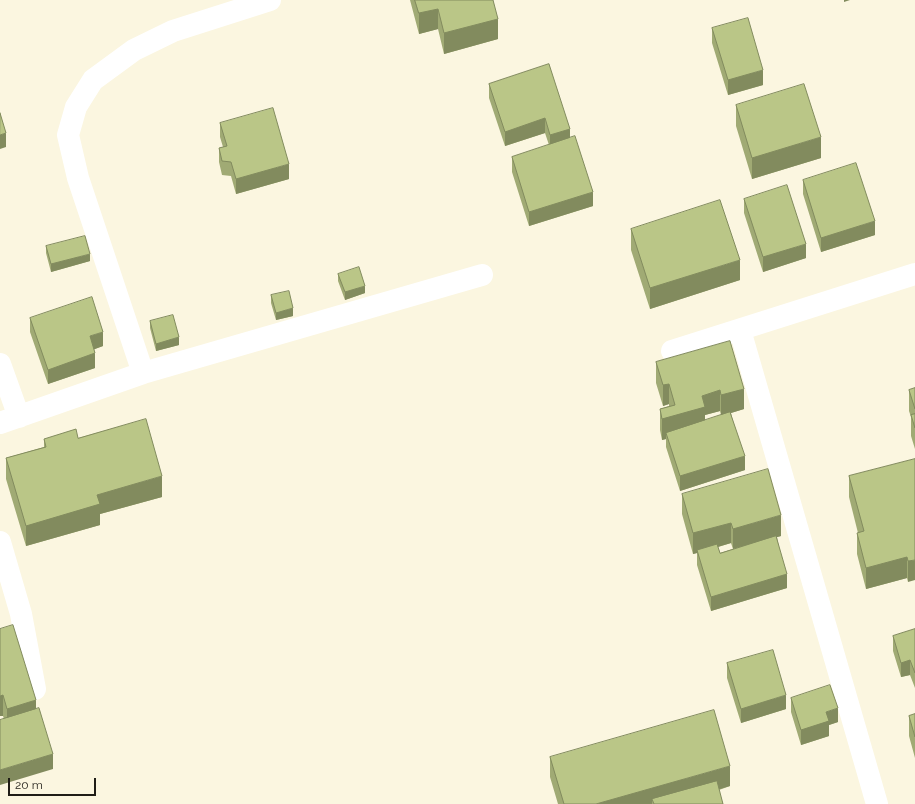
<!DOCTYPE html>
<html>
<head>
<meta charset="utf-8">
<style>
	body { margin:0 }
	#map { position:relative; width:915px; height:804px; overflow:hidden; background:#fbf6e0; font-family:Raleway,sans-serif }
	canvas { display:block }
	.scale { position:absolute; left:8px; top:778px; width:88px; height:18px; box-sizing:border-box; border:2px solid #1f1d16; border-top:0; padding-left:5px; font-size:12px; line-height:14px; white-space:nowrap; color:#1f1d16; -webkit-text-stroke:3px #fbf6e0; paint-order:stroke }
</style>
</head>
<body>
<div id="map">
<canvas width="915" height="804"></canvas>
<div class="scale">20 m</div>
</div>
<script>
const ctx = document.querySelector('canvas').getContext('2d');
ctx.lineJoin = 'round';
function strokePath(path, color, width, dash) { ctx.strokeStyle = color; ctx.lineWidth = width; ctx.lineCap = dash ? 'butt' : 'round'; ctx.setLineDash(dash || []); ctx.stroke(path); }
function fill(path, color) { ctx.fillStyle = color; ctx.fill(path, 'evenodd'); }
const minor = new Path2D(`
	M 740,330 L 877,804
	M 672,351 L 915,274
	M 0,364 L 19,417
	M 143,373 L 78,178 L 68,135 L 76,107 L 93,80 L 134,50 L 173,31 L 270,0
	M 0,423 L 143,373 L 482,275
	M 0,542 L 21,614 L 35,689`);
const wall = new Path2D(`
	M 410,0 L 493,0 L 498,39 L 444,54 L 438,29 L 419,34 Z
	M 712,28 L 763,85 L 728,95 L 712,43 Z
	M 549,64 L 570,138 L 593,206 L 529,226 L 512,172 L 512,157 L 549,145 L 545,133 L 505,146 L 489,98 L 489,84 Z
	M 736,105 L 821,158 L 752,179 L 736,126 Z
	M 220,123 L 289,179 L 236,194 L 231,176 L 222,175 L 219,162 L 219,148 L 223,147 L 220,137 Z
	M 803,180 L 875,235 L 821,252 L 803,194 Z
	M 744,199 L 806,258 L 763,272 L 744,213 Z
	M 631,229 L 740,280 L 650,309 L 631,250 Z
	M 46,246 L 90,261 L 51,272 L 46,253 Z
	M 338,274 L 365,293 L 345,300 L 338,281 Z
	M 271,295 L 293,316 L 276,320 L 271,303 Z
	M 30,318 L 103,346 L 94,349 L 95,368 L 48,384 L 30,332 Z
	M 150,321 L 179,345 L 156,351 L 150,328 Z
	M 730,341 L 744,409 L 731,413 L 745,470 L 680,491 L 666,447 L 666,439 L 662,440 L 660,430 L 660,409 L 669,406 L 669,404 L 663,406 L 656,383 L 656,362 ZM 720,411 L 721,415 L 705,421 L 705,415 Z
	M 915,388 L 915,449 L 911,436 L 911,417 L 909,411 L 909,390 Z
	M 78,438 L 162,497 L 100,514 L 100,525 L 26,546 L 6,479 L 6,458 L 44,447 L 44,439 Z
	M 915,459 L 908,582 L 907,578 L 866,589 L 857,554 L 857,533 L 858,533 L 849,497 L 849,476 Z
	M 682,494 L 781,536 L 777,537 L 787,588 L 711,611 L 697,565 L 697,553 L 693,554 L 682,514 ZM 731,543 L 733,549 L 720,553 L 718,547 Z
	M 0,629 L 36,709 L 53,769 L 4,719 L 3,716 Z
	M 915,629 L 915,688 L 910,675 L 901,677 L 893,651 L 893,636 Z
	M 727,663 L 786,709 L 741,723 L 727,678 Z
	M 791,698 L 838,722 L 829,725 L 829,736 L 801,745 L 791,712 Z
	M 915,714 L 915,758 L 909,736 L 909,716 Z
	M 550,757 L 730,786 L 719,790 L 723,804 L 558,804 L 550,777 Z`);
const shadedWall = new Path2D(`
	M 844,0 L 850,0 L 844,2 Z
	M 438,9 L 438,29 L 419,34 L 419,13 Z
	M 498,19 L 498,39 L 444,54 L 444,33 Z
	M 763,70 L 763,85 L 728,95 L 728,80 Z
	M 545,118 L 545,133 L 505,146 L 505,132 Z
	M 570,129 L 570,143 L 550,150 L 550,135 Z
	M 6,133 L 6,147 L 0,149 L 0,135 Z
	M 821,137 L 821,158 L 752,179 L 752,158 Z
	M 289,164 L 289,179 L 236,194 L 236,179 Z
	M 593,192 L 593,206 L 529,226 L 529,212 Z
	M 875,221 L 875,235 L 821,252 L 821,238 Z
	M 806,244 L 806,258 L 763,272 L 763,257 Z
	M 90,254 L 90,261 L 51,272 L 51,264 Z
	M 740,260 L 740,280 L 650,309 L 650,288 Z
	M 365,286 L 365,293 L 345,300 L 345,292 Z
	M 293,308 L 293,316 L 276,320 L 276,313 Z
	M 103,332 L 103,346 L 90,351 L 90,336 Z
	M 179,337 L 179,345 L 156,351 L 156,344 Z
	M 95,353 L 95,368 L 48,384 L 48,370 Z
	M 669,384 L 669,404 L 663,406 L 663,385 Z
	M 744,389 L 744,409 L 721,416 L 721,395 Z
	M 720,390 L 720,411 L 705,415 L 705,428 L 666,433 L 666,439 L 662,440 L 662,419 L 702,396 Z
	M 745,456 L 745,470 L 680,491 L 680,476 Z
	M 162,476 L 162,497 L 100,514 L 100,525 L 26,546 L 26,526 L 97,495 Z
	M 781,515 L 781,536 L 733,549 L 733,529 Z
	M 731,523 L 731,543 L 697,553 L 697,550 L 697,553 L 693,554 L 693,533 Z
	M 907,557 L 907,578 L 866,589 L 866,568 Z
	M 915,560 L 915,580 L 908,582 L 908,561 Z
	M 787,574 L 787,588 L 711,611 L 711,597 Z
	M 910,660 L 910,675 L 901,677 L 901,663 Z
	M 3,695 L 3,716 L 0,716 L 0,696 Z
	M 786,695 L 786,709 L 741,723 L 741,709 Z
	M 36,700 L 36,721 L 7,730 L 7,709 Z
	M 838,708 L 838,722 L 829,725 L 829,736 L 801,745 L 801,730 L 826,712 Z
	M 53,754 L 53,769 L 0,785 L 0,770 Z
	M 730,766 L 730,786 L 669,804 L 652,799 L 652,804 L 596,804 Z`);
const building = new Path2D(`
	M 415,0 L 493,0 L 498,19 L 444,33 L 438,9 L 419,13 Z
	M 748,18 L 763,70 L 728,80 L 712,28 Z
	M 549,64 L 570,129 L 550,135 L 545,118 L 505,132 L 489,84 Z
	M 804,84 L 821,137 L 752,158 L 736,105 Z
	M 273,108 L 289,164 L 236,179 L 231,162 L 222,161 L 219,148 L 227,146 L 220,123 Z
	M 0,113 L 6,133 L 0,135 Z
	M 575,136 L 593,192 L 529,212 L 512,157 Z
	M 856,163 L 875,221 L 821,238 L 803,180 Z
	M 787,185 L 806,244 L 763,257 L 744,199 Z
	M 720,200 L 740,260 L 650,288 L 631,229 Z
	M 85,236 L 90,254 L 51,264 L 46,246 Z
	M 359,267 L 365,286 L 345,292 L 338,274 Z
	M 289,291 L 293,308 L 276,313 L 271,295 Z
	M 92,297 L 103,332 L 90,336 L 95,353 L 48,370 L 30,318 Z
	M 173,315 L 179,337 L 156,344 L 150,321 Z
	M 730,341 L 744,389 L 721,395 L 720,390 L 702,396 L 705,407 L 662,419 L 660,409 L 675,405 L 669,384 L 663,385 L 656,362 Z
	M 915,388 L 915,409 L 909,390 Z
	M 730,412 L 745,456 L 680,476 L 666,433 Z
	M 915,414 L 915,428 L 911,415 Z
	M 146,419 L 162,476 L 97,495 L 100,504 L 26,526 L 6,458 L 46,447 L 44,439 L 76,429 L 78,438 Z
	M 915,459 L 915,560 L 908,561 L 907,557 L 866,568 L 857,533 L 864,531 L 849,476 Z
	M 768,469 L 781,515 L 733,529 L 731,523 L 693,533 L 682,494 Z
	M 776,536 L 787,574 L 711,597 L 697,550 L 717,544 L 720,553 Z
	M 13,625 L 36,700 L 7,709 L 3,695 L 0,696 L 0,629 Z
	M 915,629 L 915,673 L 910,660 L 901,663 L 893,636 Z
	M 773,650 L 786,695 L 741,709 L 727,663 Z
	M 830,685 L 838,708 L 826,712 L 829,721 L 801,730 L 791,698 Z
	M 39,708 L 53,754 L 0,770 L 0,720 Z
	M 714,710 L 730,766 L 596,804 L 564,804 L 550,757 Z
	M 915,714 L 915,737 L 909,716 Z
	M 717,781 L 723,804 L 654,804 L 652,799 Z`);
strokePath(minor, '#fff', 22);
fill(wall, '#a0aa74');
fill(shadedWall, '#828b5e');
fill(building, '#bac687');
strokePath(building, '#828b5e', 1);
</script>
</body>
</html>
